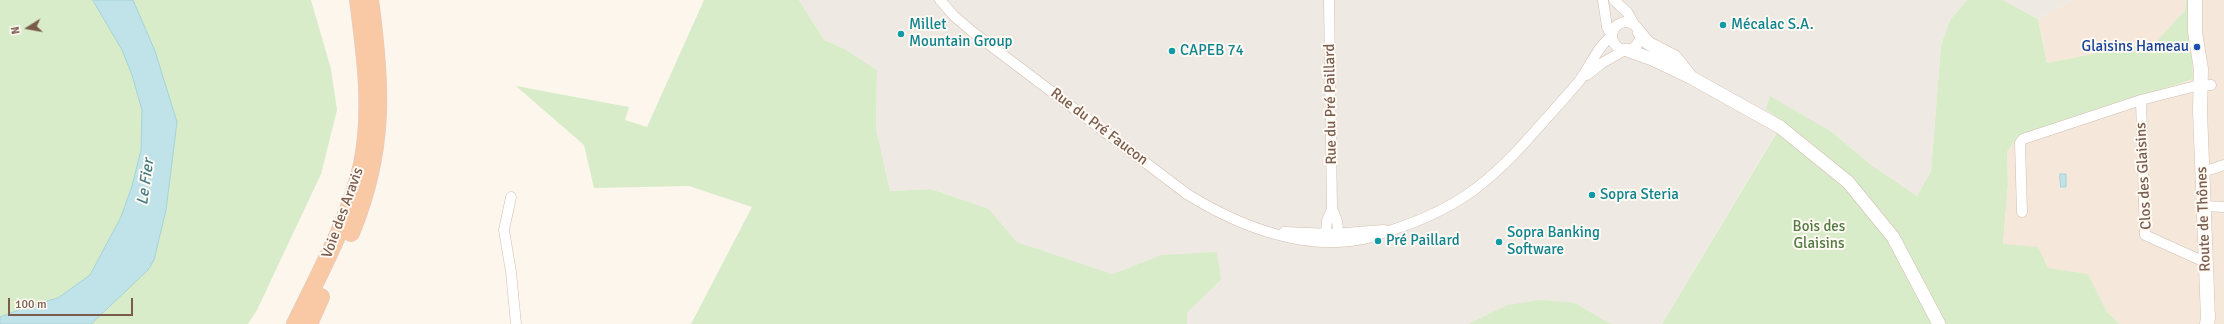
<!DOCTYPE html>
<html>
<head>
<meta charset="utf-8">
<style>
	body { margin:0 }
	#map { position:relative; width:2224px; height:324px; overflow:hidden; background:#fdf6ec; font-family:Signika,sans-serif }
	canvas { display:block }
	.north { position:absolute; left:8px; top:8px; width:40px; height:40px; -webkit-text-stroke:3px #fffaf3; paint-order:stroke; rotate:259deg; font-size:11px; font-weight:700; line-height:16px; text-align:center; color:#7a5c4d }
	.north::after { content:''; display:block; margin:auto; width:14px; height:18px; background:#7a5c4d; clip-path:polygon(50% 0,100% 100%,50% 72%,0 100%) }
	.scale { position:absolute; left:8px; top:298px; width:125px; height:18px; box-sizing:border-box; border:2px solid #7a5c4d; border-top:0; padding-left:5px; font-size:12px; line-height:14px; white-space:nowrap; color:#7a5c4d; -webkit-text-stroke:3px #fffaf3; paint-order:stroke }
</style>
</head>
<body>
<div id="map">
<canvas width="2224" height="324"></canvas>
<div class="north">N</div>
<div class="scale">100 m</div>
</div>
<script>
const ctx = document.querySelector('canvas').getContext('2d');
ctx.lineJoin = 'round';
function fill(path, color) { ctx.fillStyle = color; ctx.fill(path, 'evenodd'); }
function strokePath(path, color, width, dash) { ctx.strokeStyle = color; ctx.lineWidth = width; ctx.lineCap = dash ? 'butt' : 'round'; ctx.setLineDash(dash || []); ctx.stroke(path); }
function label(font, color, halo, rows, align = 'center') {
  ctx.font = font + ' Signika,sans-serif'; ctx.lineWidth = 4; ctx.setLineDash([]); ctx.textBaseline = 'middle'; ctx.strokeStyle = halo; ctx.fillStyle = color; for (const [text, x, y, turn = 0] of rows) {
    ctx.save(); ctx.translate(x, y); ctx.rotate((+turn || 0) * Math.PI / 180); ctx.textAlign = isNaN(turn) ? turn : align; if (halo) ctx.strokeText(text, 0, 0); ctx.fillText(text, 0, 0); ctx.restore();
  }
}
const residential = new Path2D(`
	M 2072,0 L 2186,0 L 2185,10 L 2157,41 L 2047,63 L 2038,19 Z
	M 2191,0 L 2224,0 L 2224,324 L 2120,324 L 2107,312 L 2088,275 L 2048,268 L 2003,244 L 2008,184 L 2007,152 L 2018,137 L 2193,79 Z`);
const industrial = new Path2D(`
	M 799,0 L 1967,0 L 1950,20 L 1941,45 L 1931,171 L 1917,196 L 1870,164 L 1832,132 L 1783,121 L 1662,324 L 1611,324 L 1575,303 L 1507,305 L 1468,324 L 1187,324 L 1187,313 L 1221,280 L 1161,255 L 1112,274 L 1017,242 L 989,209 L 931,189 L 890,191 L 876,128 L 877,70 L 845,49 L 824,40 Z
	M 2003,0 L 2072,0 L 2038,19 Z`);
const green = new Path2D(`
	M 0,0 L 311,0 L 331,69 L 337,110 L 321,174 L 257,310 L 248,324 L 0,324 Z
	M 704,0 L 799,0 L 824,40 L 845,49 L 877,70 L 876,128 L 890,191 L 931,189 L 989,209 L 1017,242 L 1112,274 L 1161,255 L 1217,252 L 1221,280 L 1187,313 L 1187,324 L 691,324 L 752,207 L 689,186 L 594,188 L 584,145 L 516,86 L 629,107 L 625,120 L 647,127 Z
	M 1967,0 L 2003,0 L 2038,19 L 2047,63 L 2157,41 L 2185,10 L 2186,0 L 2191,0 L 2193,79 L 2018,137 L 2007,152 L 2008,184 L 2003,244 L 2038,247 L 2048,268 L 2088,274 L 2107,312 L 2120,324 L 1662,324 L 1783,122 L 1766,109 L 1770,96 L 1832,132 L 1870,164 L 1917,196 L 1931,171 L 1941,45 L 1950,20 Z
	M 1540,300 L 1575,303 L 1611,324 L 1468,324 L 1507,305 Z`);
const water = new Path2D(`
	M 93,0 L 133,0 L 155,51 L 177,122 L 166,210 L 154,260 L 148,270 L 91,324 L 0,324 L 0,317 L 29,306 L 58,298 L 90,275 L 121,217 L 132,186 L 141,150 L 142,110 L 132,75 L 122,50 Z
	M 2060,174 L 2066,174 L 2066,187 L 2061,187 Z`);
const minor = new Path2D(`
	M 940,0 L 954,16 L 974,33 L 1187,194 C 1240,227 1309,254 1372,237 C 1378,235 1385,232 1392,230 C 1457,209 1491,182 1536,130 C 1551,113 1566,97 1580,80 C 1590,66 1598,46 1612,36 L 1607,27 L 1603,0
	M 1329,0 L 1332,209 C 1338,221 1341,230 1332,241 L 1326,234 L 1327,221 L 1332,209
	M 1614,0 L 1627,12 L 1635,26
	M1612 36a14 14 0 1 1 28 0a14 14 0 1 1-28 0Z
	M 1587,75 L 1602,63 L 1625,50
	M 2203,172 L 2224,165
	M 511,197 L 504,230 L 511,272 L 516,324
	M 2204,206 L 2224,207
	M 2022,212 L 2020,143 L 2023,139 L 2141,100
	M 1284,232 L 1332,234 L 1384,230
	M 2206,260 L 2198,259 L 2145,235 L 2141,100 L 2196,86 L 2211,85`);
const tertiary = new Path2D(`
	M 1639,32 L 1648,43 L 1675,57 L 1690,76
	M 1627,50 L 1652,59 L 1692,78 L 1780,127 L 1848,182 L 1893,237 L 1939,324`);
const secondary = new Path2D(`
	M 2195,0 L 2195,32 L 2201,69 L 2200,111 L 2208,318 L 2207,324`);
const trunk = new Path2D(`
	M 351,233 C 385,151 382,86 370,0
	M 295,324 C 320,272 349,220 362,164 C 373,110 365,54 358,0
	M 309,324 L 321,297`);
const markers = [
	[1723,25,4,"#0f9aa8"],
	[901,34,4,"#0f9aa8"],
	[2197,47,4,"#1a4fb4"],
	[1172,51,4,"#0f9aa8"],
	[1592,195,4,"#0f9aa8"],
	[1378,241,4,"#0f9aa8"],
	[1499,242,4,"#0f9aa8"]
];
const cultureNames = [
	["Millet",909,25],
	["Mountain Group",909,42],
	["Mécalac S.A.",1731,25],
	["CAPEB 74",1180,51],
	["Sopra Steria",1600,195],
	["Sopra Banking",1507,233],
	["Software",1507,250],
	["Pré Paillard",1386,241]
];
const transitNames = [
	["Glaisins Hameau",2189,47]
];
const streetNames = [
	["Rue du Pré Paillard",1331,104,-91],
	["Rue du Pré Faucon",1099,127,37],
	["Clos des Glaisins",2144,176,-93],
	["Voie des Aravis",343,213,-70],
	["Route de Thônes",2204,219,-92]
];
const parkNames = [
	["Bois des",1819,227],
	["Glaisins",1819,244]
];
const waterNames = [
	["Le Fier",146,182,-82]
];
fill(residential, '#f5e8da');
fill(industrial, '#efe9e4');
fill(green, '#d8ecc9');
fill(water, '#bfe3e8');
strokePath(water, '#a5d3da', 1);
strokePath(minor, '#d1beb0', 11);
strokePath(tertiary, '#d1beb0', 14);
strokePath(secondary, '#d6c0b0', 15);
strokePath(trunk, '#dad1cd', 18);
strokePath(minor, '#fff', 10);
strokePath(tertiary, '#fff', 13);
strokePath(secondary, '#fff', 14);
strokePath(trunk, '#f9c8a4', 17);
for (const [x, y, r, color] of markers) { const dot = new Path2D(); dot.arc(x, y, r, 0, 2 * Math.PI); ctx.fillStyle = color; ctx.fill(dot); strokePath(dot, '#fffaf3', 1.5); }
label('15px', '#0d838f', '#fffaf3', cultureNames, 'left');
label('15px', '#164399', '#fffaf3', transitNames, 'right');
label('15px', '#7a5c4d', '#fffaf3', streetNames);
label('15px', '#537a41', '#fffaf3', parkNames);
label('italic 16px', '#437c86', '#fffaf3', waterNames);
</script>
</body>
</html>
